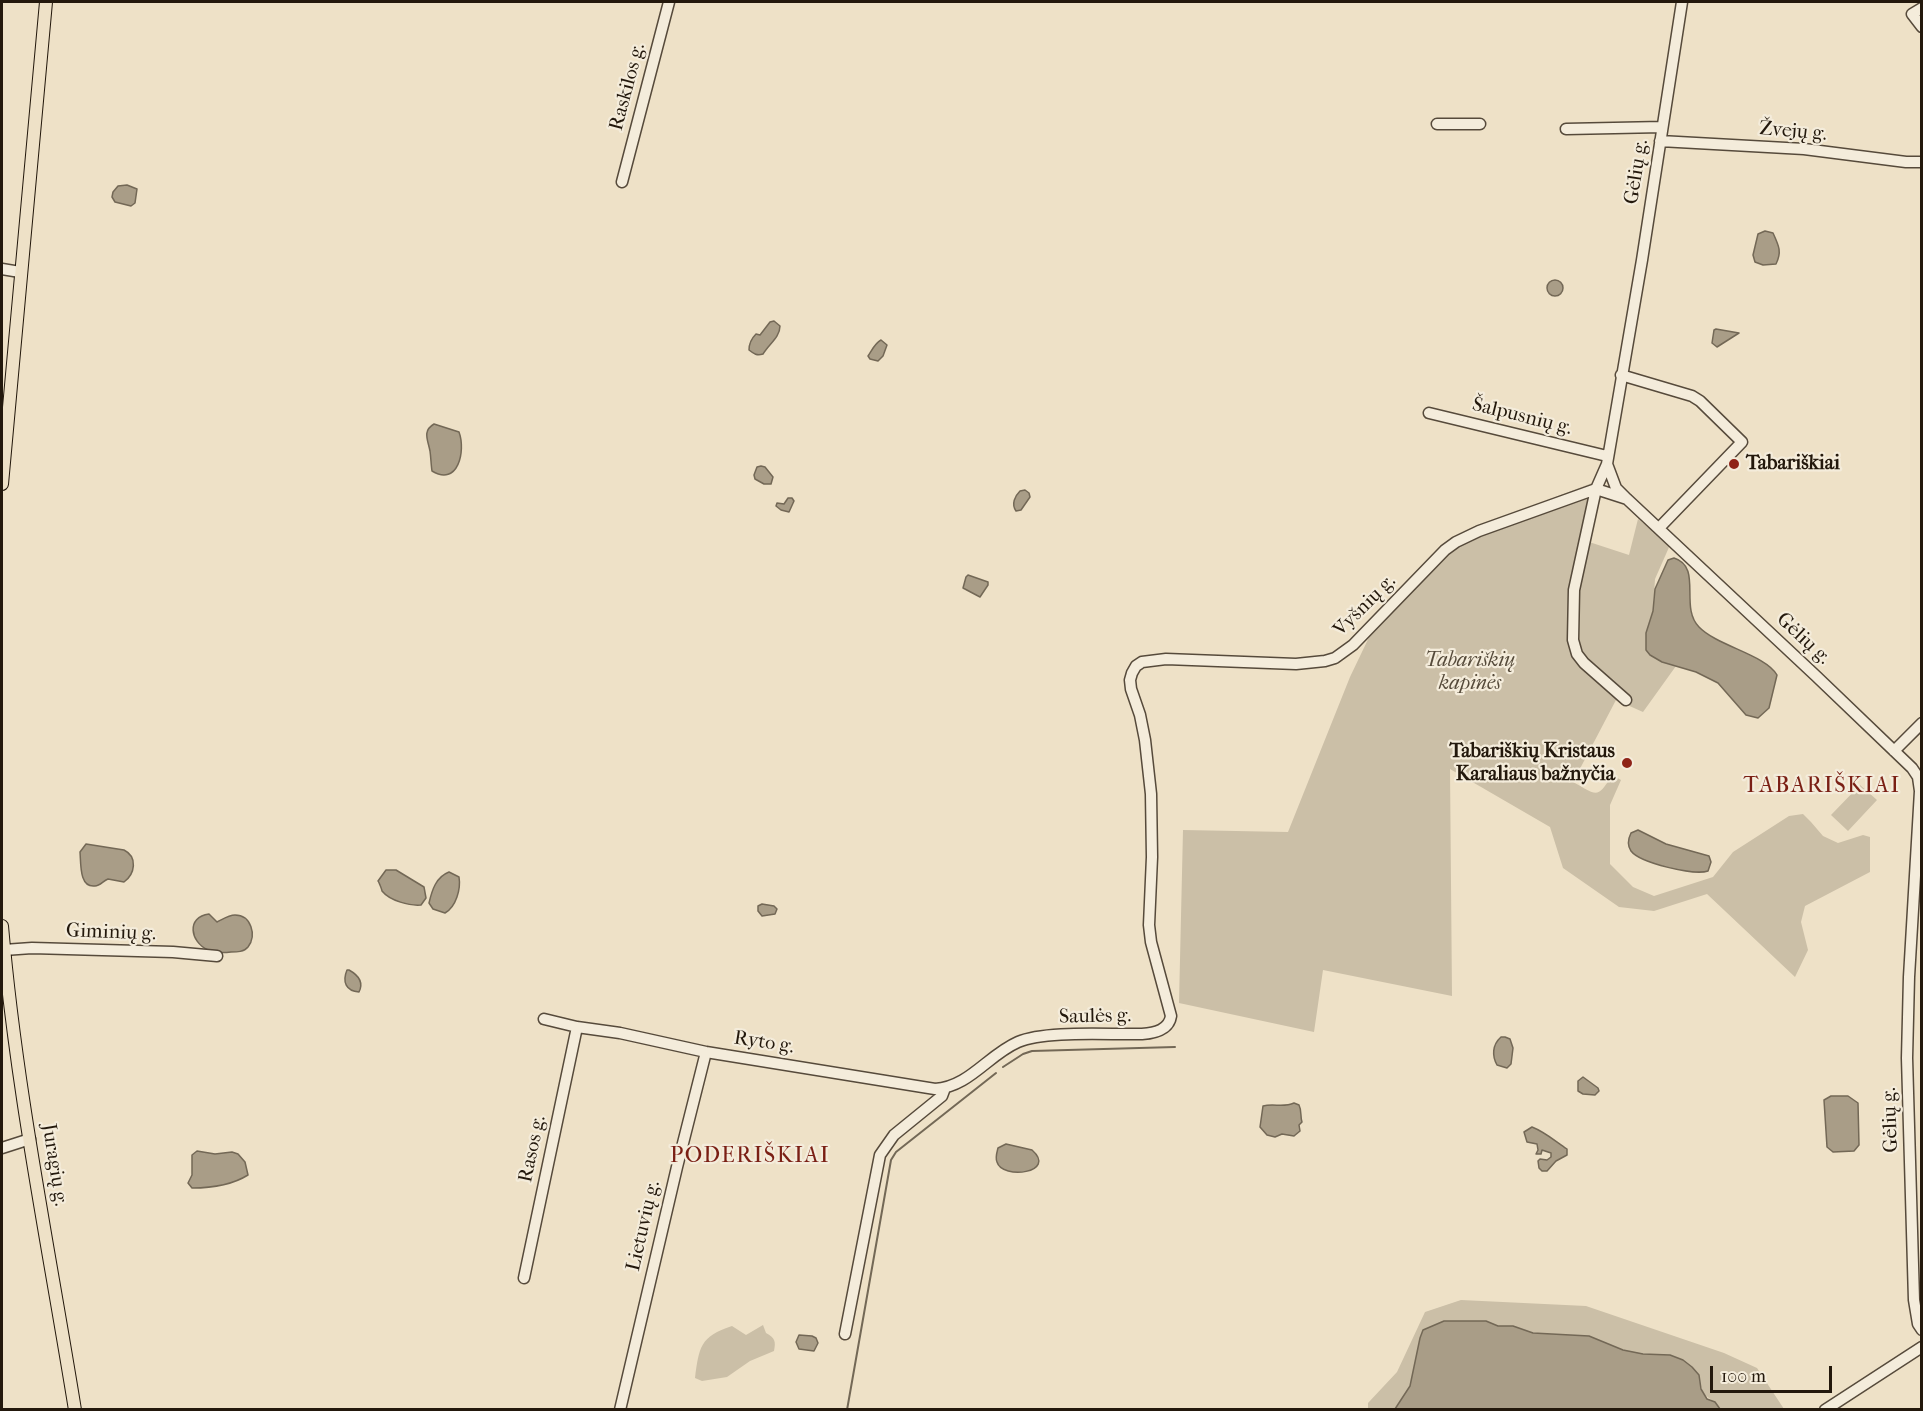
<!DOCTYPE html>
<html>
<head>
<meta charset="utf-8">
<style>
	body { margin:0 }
	#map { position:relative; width:1923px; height:1411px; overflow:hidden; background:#eee1c7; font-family:"IM FELL French Canon",serif }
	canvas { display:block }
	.frame { position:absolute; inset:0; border:3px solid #23180c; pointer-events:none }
	.scale { position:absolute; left:1710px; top:1366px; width:122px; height:27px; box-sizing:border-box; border:3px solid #23180c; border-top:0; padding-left:8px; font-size:18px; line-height:21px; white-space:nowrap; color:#23180c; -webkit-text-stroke:4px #f4ecdb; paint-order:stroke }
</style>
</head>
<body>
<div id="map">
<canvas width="1923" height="1411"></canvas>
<div class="frame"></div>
<div class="scale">100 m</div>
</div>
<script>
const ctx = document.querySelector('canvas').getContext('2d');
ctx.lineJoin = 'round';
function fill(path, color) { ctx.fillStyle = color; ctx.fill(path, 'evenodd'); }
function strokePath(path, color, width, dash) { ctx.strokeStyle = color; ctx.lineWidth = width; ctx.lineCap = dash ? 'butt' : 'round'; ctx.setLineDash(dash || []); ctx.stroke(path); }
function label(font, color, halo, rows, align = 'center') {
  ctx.font = font + ' "IM FELL French Canon",serif'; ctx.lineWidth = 4.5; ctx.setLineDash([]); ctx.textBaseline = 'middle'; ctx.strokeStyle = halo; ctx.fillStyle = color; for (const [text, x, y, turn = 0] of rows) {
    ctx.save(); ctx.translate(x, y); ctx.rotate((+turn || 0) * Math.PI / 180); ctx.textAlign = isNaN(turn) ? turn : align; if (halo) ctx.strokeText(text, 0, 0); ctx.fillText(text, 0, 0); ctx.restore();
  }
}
const green = new Path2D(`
	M 1592,483 L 1580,539 L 1629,555 L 1638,519 L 1670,545 L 1655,579 L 1653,611 L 1646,633 L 1662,662 L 1676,666 L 1643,712 L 1616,700 L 1573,782 C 1597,795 1597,800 1612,775 L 1621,780 L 1610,805 L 1610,864 L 1633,887 L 1654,896 L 1713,877 L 1733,852 L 1789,816 L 1803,814 L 1811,822 L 1823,836 L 1838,843 L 1863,835 L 1870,837 L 1870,872 L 1805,906 L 1801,922 L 1808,950 L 1795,977 L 1707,894 L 1654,911 L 1619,907 L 1563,868 L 1550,827 L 1450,769 L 1452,996 L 1323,970 L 1314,1032 L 1179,1003 L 1183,830 L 1288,832 L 1350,677 L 1372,631 L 1453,548 L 1450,538 Z
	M 1860,785 L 1877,800 L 1848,831 L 1831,815 Z
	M 1461,1300 L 1586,1306 L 1724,1353 L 1757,1368 L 1784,1409 L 1720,1409 C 1708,1392 1702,1402 1699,1375 L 1670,1355 L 1643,1354 L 1623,1350 L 1589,1336 L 1533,1333 L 1513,1326 L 1498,1326 L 1486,1321 L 1420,1338 L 1410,1386 L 1395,1409 L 1368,1409 L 1368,1403 L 1397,1372 L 1425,1312 Z
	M 763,1325 L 766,1333 C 775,1338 776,1341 774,1351 L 750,1361 L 727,1377 L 702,1381 L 695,1378 C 699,1348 700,1336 732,1326 L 746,1335 Z`);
const water = new Path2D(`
	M 127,185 L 137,189 L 135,203 L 131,206 L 115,202 L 112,197 L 113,192 L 118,186 Z
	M 1765,231 L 1773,233 C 1779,246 1782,252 1776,264 L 1763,265 L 1755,262 L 1753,255 L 1758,234 Z
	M1547 288a8 8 0 1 1 16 0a8 8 0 1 1-16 0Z
	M 774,321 L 780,326 C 780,337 769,344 763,354 C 757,356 754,354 749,350 C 749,343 751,339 756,334 L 760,335 L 770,322 Z
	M 1714,330 L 1716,329 L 1739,333 L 1717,347 L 1712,343 Z
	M 881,340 L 887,345 L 883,356 L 878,361 L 870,359 L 868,356 C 872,350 875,343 881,340 Z
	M 434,424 L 459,432 C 466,451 458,487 432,471 C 431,465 431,458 430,451 C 428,440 422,431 434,424 Z
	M 761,466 L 765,467 L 773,477 L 771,484 L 764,484 L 755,479 L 754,475 L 757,467 Z
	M 1025,490 L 1029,493 L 1030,497 L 1021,510 L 1016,511 C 1011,504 1015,496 1020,491 Z
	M 788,498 L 792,498 L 794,501 L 789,512 L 781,510 L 776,506 L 777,503 L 784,504 Z
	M 1674,558 C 1703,567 1679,607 1699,627 C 1717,646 1766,655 1777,675 L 1769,708 L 1758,718 L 1746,715 L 1718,683 L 1696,672 L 1662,662 L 1650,655 L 1646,650 L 1646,633 L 1653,611 L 1655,589 L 1668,560 Z
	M 968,575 L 988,582 L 988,585 L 980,597 L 963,588 L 966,577 Z
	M 1638,830 L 1666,844 L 1709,856 L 1711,862 L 1708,871 C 1695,876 1640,863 1631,851 C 1627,845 1628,839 1631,833 Z
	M 86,844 L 124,850 C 138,857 135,874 124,882 L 108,879 C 103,881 100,886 95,886 C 79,888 81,863 80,852 Z
	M 386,870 L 396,870 L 424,887 L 426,898 L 421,905 C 410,906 390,901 382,891 C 382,890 379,882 378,881 Z
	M 449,872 L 459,877 C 461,889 456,907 445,913 L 433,909 L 429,903 C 432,890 436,877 449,872 Z
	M 762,904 L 774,906 L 777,909 L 775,914 L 762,916 L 758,911 L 758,906 Z
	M 209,914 L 217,922 C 223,919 229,915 235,915 C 251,915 257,935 248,947 C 244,952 237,952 231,952 C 223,953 215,953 208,950 C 190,942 186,917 209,914 Z
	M 347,970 L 349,970 C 358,975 364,982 359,992 C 346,991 342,982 347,970 Z
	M 1501,1037 L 1505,1037 L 1510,1039 L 1513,1048 L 1511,1064 L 1507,1068 L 1497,1065 C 1492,1056 1492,1045 1501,1037 Z
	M 1583,1077 L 1598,1088 L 1599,1091 L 1595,1095 L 1583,1094 L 1578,1091 L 1578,1081 Z
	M 1831,1096 L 1848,1096 L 1858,1103 L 1859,1145 L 1854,1151 L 1833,1152 L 1827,1147 L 1824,1100 Z
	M 1294,1103 L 1299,1105 C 1302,1111 1300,1116 1302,1122 L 1299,1125 L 1300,1131 L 1294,1136 L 1282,1134 L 1275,1137 L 1267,1135 L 1260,1127 L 1263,1106 C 1274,1103 1283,1108 1294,1103 Z
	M 1532,1127 C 1545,1132 1555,1141 1567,1149 L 1567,1155 L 1556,1161 L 1547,1171 L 1542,1171 L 1539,1168 L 1538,1161 L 1540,1159 L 1547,1160 L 1551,1157 L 1551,1153 L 1542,1150 L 1541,1154 L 1536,1154 L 1538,1150 L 1537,1144 L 1527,1142 L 1524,1132 Z
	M 1006,1144 L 1032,1150 C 1058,1173 1002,1180 997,1162 C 995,1158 997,1152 998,1148 Z
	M 197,1151 L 215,1154 L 232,1152 L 238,1154 L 245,1162 L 248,1175 C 232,1185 210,1188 192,1188 L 188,1183 L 192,1175 L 192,1155 Z
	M 1444,1321 L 1486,1321 L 1498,1326 L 1513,1326 L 1533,1333 L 1589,1336 L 1623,1350 L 1643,1354 L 1670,1355 L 1683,1360 L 1692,1367 L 1699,1375 L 1701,1389 L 1707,1399 L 1715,1402 L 1720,1409 L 1395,1409 L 1410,1386 L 1420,1338 L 1423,1330 Z
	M 799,1335 L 812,1336 L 816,1338 L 818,1343 L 814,1351 L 799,1349 L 796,1342 Z`);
const stream = new Path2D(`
	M 1003,1067 L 1023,1054 L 1032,1051 L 1175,1047
	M 847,1410 L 891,1160 L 896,1152 L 996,1073`);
const minor = new Path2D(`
	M 1682,2 L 1642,260 L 1607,464 L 1616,488 L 1627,499 L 1816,676 L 1912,768 L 1918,777 L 1920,791 L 1909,977 L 1907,1058 L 1914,1300 L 1918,1324 L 1922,1330
	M 1922,8 L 1912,14 L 1922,27
	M 1437,124 L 1480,124
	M 1566,129 L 1662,127
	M 1660,141 L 1804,149 L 1906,162 L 1922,162
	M 622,182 L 669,2
	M 2,269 L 20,272
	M 1621,375 L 1692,396 L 1700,401 L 1742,442 L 1659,528
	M 1429,413 L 1607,456
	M 1607,464 L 1596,489 L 1574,590 L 1573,640 L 1577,654 L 1584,663 L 1626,700
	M 1894,751 L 1922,723
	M 4,950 L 32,948 L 173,952 L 217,956
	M 544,1019 L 577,1027 L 620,1033 L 706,1052 L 935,1089 C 969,1087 988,1055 1018,1042 C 1046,1030 1110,1035 1142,1034 C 1155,1033 1169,1030 1171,1016 L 1151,942 L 1149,925 L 1152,857 L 1151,794 L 1145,740 L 1140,715 L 1131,689 L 1130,680 L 1132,673 L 1136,666 L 1142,662 L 1166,659 L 1296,664 L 1325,661 L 1335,658 L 1353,645 L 1445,550 L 1456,542 L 1479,531 L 1596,489 L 1627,499
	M 2,1148 L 30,1139
	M 524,1278 L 577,1027
	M 845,1334 L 880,1155 L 894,1135 L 942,1096 L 945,1088
	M 620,1410 L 677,1167 L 706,1052
	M 1825,1410 L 1922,1347`);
const major = new Path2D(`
	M 2,484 L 46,2
	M 2,926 C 16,1088 49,1249 75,1410`);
const markers = [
	[1734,464,6,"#8f2418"],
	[1627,763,6,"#8f2418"]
];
const streetNames = [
	["Raskilos g.",628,87,-75],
	["Žvejų g.",1793,132,5],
	["Gėlių g.",1637,172,-81],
	["Šalpusnių g.",1522,417,14],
	["Vyšnių g.",1365,606,-45],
	["Gėlių g.",1803,639,43],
	["Giminių g.",111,933,2],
	["Saulės g.",1095,1017,-1],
	["Ryto g.",764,1043,9],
	["Gėlių g.",1891,1120,-92],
	["Rasos g.",533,1149,-78],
	["Juragių g.",54,1165,81],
	["Lietuvių g.",644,1226,-77]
];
const poiNames = [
	["Tabariškiai",1746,464],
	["Tabariškių Kristaus",1615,752,"right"],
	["Karaliaus bažnyčia",1615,775,"right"]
];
const parkNames = [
	["Tabariškių",1470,661],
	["kapinės",1470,684]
];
const quarterNames = [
	["TABARIŠKIAI",1822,787],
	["PODERIŠKIAI",750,1157]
];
fill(green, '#cbbfa7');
fill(water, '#a99d87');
strokePath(water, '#736856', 1.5);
strokePath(stream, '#736856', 2);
strokePath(minor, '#564a3b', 13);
strokePath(major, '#23180c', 14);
strokePath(minor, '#f4ecdb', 10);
strokePath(major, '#eee1c7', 12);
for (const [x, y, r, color] of markers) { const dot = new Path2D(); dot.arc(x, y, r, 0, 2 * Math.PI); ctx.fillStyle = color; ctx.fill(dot); strokePath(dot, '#f4ecdb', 2); }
label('20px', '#23180c', '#f4ecdb', streetNames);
label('bold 20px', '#23180c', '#f4ecdb', poiNames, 'left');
label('italic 20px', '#554a3a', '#f4ecdb', parkNames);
ctx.letterSpacing = '1.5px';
label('22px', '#7a1f14', '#f4ecdb', quarterNames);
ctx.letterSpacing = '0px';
</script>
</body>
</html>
